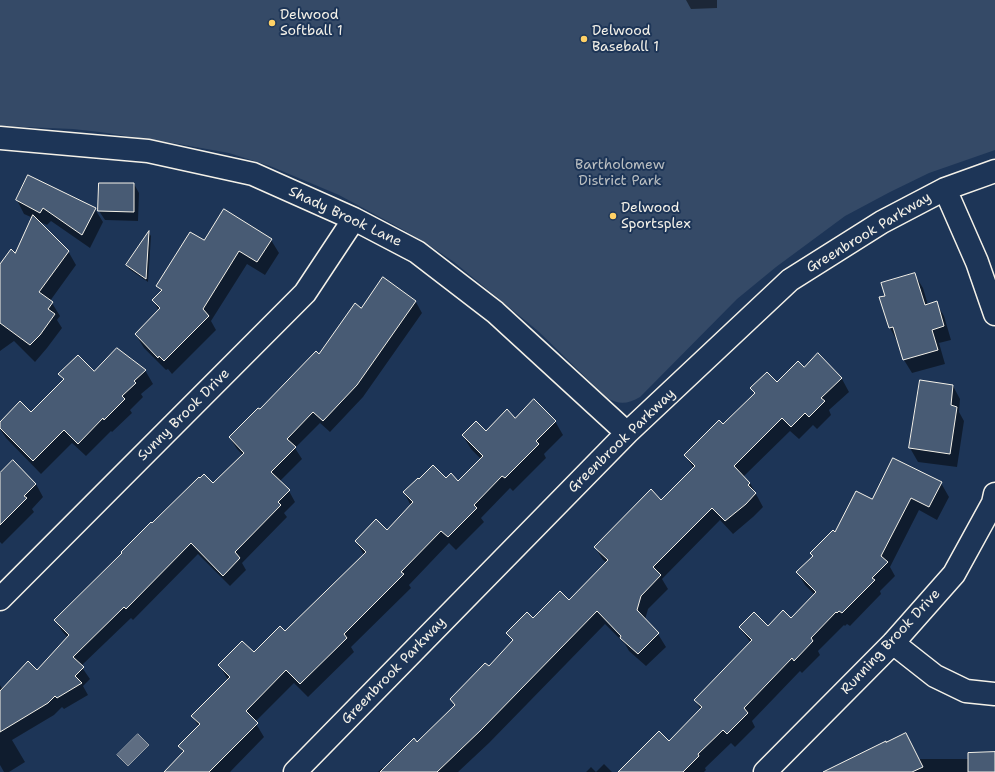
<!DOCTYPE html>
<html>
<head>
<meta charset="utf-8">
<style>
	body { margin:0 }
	canvas { display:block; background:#1d3557 }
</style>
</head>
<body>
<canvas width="995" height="772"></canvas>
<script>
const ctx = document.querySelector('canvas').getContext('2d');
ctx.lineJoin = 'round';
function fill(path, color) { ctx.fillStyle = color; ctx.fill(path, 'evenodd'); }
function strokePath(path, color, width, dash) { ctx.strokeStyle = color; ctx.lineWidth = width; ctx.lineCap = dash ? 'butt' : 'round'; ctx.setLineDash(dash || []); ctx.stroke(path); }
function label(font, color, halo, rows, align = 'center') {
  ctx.font = font + ' "Shantell Sans",sans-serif'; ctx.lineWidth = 4; ctx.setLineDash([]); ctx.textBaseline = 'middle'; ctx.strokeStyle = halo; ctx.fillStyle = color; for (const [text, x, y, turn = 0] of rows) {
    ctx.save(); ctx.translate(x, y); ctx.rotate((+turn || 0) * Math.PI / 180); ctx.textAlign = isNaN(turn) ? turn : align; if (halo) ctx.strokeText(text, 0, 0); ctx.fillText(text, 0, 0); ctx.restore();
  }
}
const green = new Path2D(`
	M 0,0 L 995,0 L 995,150 L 929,173 L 890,192 L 845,216 L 776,267 L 737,299 L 640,397 C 628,404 619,405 607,398 L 538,331 L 454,262 L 429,245 L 400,228 L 339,195 L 270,166 L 229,153 L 179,144 L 100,132 L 73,129 L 0,126 Z`);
const water = new Path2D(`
	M 138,734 L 149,745 L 128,766 L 117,755 Z`);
const shadow = new Path2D(`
	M 686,0 L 717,0 L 717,8 L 691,9 Z
	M 29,176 L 95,209 L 103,222 L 90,248 L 51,221 L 47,225 L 38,221 L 68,251 L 76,265 L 50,301 L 52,303 L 60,316 L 57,320 L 62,328 L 47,348 L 35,362 L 14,341 L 0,351 L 0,266 L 15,254 L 33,218 L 24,214 L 17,200 Z
	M 100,184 L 134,184 L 139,193 L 138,221 L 105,220 L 99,211 Z
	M 149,233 L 151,236 L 148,282 L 129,269 L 127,265 Z
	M 271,240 L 279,253 L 265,275 L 247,264 L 211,321 L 216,330 L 172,374 L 168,369 L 166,370 L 144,348 L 136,335 L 159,311 L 153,300 L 161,292 L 158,286 L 205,242 Z
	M 915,275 L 923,288 L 928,305 L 936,303 L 944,316 L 951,340 L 939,343 L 945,364 L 912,373 L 904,360 L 899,341 L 897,341 L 890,328 L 880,298 L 886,296 Z
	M 383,279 L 416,302 L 422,313 L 363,397 L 330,432 L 320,423 L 295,448 L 302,459 L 279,482 L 289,491 L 295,502 L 284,513 L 287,517 L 242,563 L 246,570 L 230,586 L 198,554 L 133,620 L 131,618 L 81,666 L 90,679 L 83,686 L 88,695 L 64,709 L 62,707 L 54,715 L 12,740 L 25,762 L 9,772 L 4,772 L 0,765 L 0,685 L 3,690 L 37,671 L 68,638 L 62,631 L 55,620 L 152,524 L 213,485 L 243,455 L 237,449 L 230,438 L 319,355 L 361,309 Z
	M 818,354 L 842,379 L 849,392 L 829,410 L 831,415 L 817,429 L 813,425 L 799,439 L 790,431 L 743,477 L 750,483 L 763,507 L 753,517 L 733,534 L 720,520 L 662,579 L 668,589 L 648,609 L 645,620 L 658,634 L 666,647 L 646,666 L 629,651 L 625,644 L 605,624 L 489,743 L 458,772 L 378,772 L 382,768 L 384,769 L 417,743 L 455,707 L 451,700 L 489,668 L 513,642 L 508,633 L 569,601 L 607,563 L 603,560 L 595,547 L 661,501 L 694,469 L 685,455 L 723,425 L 755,394 L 752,389 L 777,383 L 804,368 Z
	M 145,370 L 153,384 L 141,394 L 143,397 L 130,410 L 132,413 L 112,432 L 111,431 L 86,456 L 72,443 L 41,474 L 6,438 L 0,429 L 0,423 L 31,414 L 64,381 L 60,374 Z
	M 920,381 L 953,386 L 960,399 L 959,412 L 964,421 L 957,467 L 918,462 L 910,448 Z
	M 515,419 L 555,421 L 563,435 L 544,454 L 546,458 L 513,491 L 510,488 L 481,518 L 484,522 L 456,550 L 449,543 L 409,585 L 411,588 L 351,647 L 354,652 L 308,697 L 294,683 L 255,722 L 264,737 L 230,772 L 165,772 L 184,753 L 179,746 L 199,727 L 192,716 L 228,680 L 220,666 L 254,654 L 285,632 L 364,555 L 356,541 L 387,531 L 411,506 L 404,492 L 419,480 L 446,479 L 458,482 L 481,459 L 471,449 L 463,436 L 486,432 Z
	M 0,475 L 36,484 L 43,497 L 32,509 L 34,512 L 2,544 L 0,542 Z
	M 941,483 L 949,497 L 937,520 L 919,510 L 890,567 L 895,576 L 880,591 L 881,594 L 850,626 L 847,624 L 845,626 L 844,625 L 818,651 L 820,655 L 802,673 L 800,671 L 752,721 L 755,727 L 735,747 L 731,743 L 705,768 L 706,770 L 704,772 L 620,772 L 669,742 L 701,710 L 695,700 L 751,643 L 740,628 L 768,627 L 791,619 L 815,595 L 805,585 L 797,572 L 813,557 L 811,553 L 872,500 Z
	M 906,734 L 919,759 L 969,759 L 995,754 L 995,772 L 831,772 Z
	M 604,764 L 612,772 L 586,772 L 591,767 L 596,772 Z`);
const building = new Path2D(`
	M 28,175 L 96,208 L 82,235 L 43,208 L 40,213 L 16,200 Z
	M 99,183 L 134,183 L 134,212 L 98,211 Z
	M 224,209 L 272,239 L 257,262 L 239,251 L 203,309 L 209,316 L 164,361 L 159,356 L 158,358 L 135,334 L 160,308 L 152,300 L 162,290 L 156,286 L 190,232 L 204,240 Z
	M 33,215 L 69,251 L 39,292 L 53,302 L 48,309 L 55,314 L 40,335 L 30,345 L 0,323 L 0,264 L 11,249 L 15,253 Z
	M 149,231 L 146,279 L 126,265 Z
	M 915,273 L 925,305 L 937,301 L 944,326 L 932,330 L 938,350 L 903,360 L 893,327 L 889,328 L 879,297 L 885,296 L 881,283 Z
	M 383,277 L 416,301 L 357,385 L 323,421 L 313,412 L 287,439 L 296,447 L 271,472 L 290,490 L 278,502 L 281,505 L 235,552 L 240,558 L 223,576 L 191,543 L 126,609 L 124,607 L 73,657 L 84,667 L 75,676 L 82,683 L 57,698 L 55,696 L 48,703 L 0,732 L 0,691 L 28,661 L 37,670 L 69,635 L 54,620 L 122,553 L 121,552 L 151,522 L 152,523 L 199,477 L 200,478 L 204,474 L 213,483 L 244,453 L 229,437 L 258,408 L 260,409 L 316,351 L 319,354 L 355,303 L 361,308 Z
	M 117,348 L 146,370 L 134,381 L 136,383 L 122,396 L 125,399 L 104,420 L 103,418 L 78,444 L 64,430 L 33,461 L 0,428 L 0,422 L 20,401 L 31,412 L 64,379 L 58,374 L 78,355 L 94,371 Z
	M 818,353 L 842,378 L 821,398 L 825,401 L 809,417 L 805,413 L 791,427 L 782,418 L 734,466 L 750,483 L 748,485 L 756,493 L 746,504 L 725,521 L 712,508 L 653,567 L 661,575 L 641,596 L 637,610 L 659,633 L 638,654 L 620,638 L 621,636 L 597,611 L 481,730 L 437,772 L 380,772 L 414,738 L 417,742 L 455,705 L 450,699 L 485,663 L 489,666 L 513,640 L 506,633 L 527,612 L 533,618 L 560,591 L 569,600 L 608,560 L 594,547 L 651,489 L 661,500 L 695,466 L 684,455 L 719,420 L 723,424 L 755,393 L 750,388 L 767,372 L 777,382 L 798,361 L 804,367 Z
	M 920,380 L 953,385 L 951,405 L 957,407 L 950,454 L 909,448 Z
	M 534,399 L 556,421 L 536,441 L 539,444 L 505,478 L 502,476 L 474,505 L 477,508 L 448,537 L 441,531 L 401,572 L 404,574 L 344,634 L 347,638 L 300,684 L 286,670 L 246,711 L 258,723 L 209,772 L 164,772 L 184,751 L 178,746 L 200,724 L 191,716 L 230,677 L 218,665 L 242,641 L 254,652 L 280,626 L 285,631 L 366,552 L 355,541 L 376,519 L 387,530 L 413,502 L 403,492 L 418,478 L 419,479 L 433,465 L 446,478 L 451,473 L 458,481 L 483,456 L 462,435 L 476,421 L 486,431 L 507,409 L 515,418 Z
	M 893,458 L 942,482 L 929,507 L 911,498 L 881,556 L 888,562 L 872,578 L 875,580 L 842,613 L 839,611 L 837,613 L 836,612 L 811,638 L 813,641 L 794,661 L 792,658 L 744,708 L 748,713 L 727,734 L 723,730 L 698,754 L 699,756 L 683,772 L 618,772 L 659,731 L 669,741 L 702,707 L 694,700 L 752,640 L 739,627 L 754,612 L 768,626 L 783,610 L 791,618 L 816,592 L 796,572 L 813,556 L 810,553 L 833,530 L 835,532 L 856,491 L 872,499 Z
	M 13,460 L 36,484 L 24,496 L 27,498 L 0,525 L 0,473 Z
	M 906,733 L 923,767 L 912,772 L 823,772 L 886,741 L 886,742 Z
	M 995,752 L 995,772 L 968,772 L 968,753 Z`);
const minor = new Path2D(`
	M 0,138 L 148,151 L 253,174 L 354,219 L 417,252 L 495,312 L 627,433
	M 945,189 L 977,262 L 995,314
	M 0,599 L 305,293 L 354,219
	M 893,643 L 935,676 L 966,691 L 995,694
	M 295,772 L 627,433 L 790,280 L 882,222 L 945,189 L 995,171
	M 765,772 L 893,643 L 954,574 L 993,503 L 995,494`);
const markers = [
	[272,23,4,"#ffd166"],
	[584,39,4,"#ffd166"],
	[613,216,4,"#ffd166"]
];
const poiNames = [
	["Delwood",280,15],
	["Softball 1",280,31],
	["Delwood",592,31],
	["Baseball 1",592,47],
	["Delwood",621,208],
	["Sportsplex",621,224]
];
const parkNames = [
	["Bartholomew",620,165],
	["District Park",620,181]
];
const streetNames = [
	["Shady Brook Lane",345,217,25],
	["Greenbrook Parkway",869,233,-31],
	["Sunny Brook Drive",184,415,-45],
	["Greenbrook Parkway",622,441,-44],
	["Running Brook Drive",891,642,-47],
	["Greenbrook Parkway",394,671,-46]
];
fill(green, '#354a67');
fill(water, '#5e6d82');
strokePath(water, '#9aa2ab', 1);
fill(shadow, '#0007');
fill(building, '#485b74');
strokePath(building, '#f4f1e8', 1);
strokePath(minor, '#f4f1e8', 25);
strokePath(minor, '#1d3557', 22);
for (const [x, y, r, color] of markers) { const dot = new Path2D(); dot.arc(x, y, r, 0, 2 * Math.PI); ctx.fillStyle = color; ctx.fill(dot); strokePath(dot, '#1d3557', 1.5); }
label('14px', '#f4f1e8', '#1d3557', poiNames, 'left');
label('14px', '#bbbfc1', '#1d3557', parkNames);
label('14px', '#f4f1e8', '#1d3557', streetNames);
</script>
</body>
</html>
